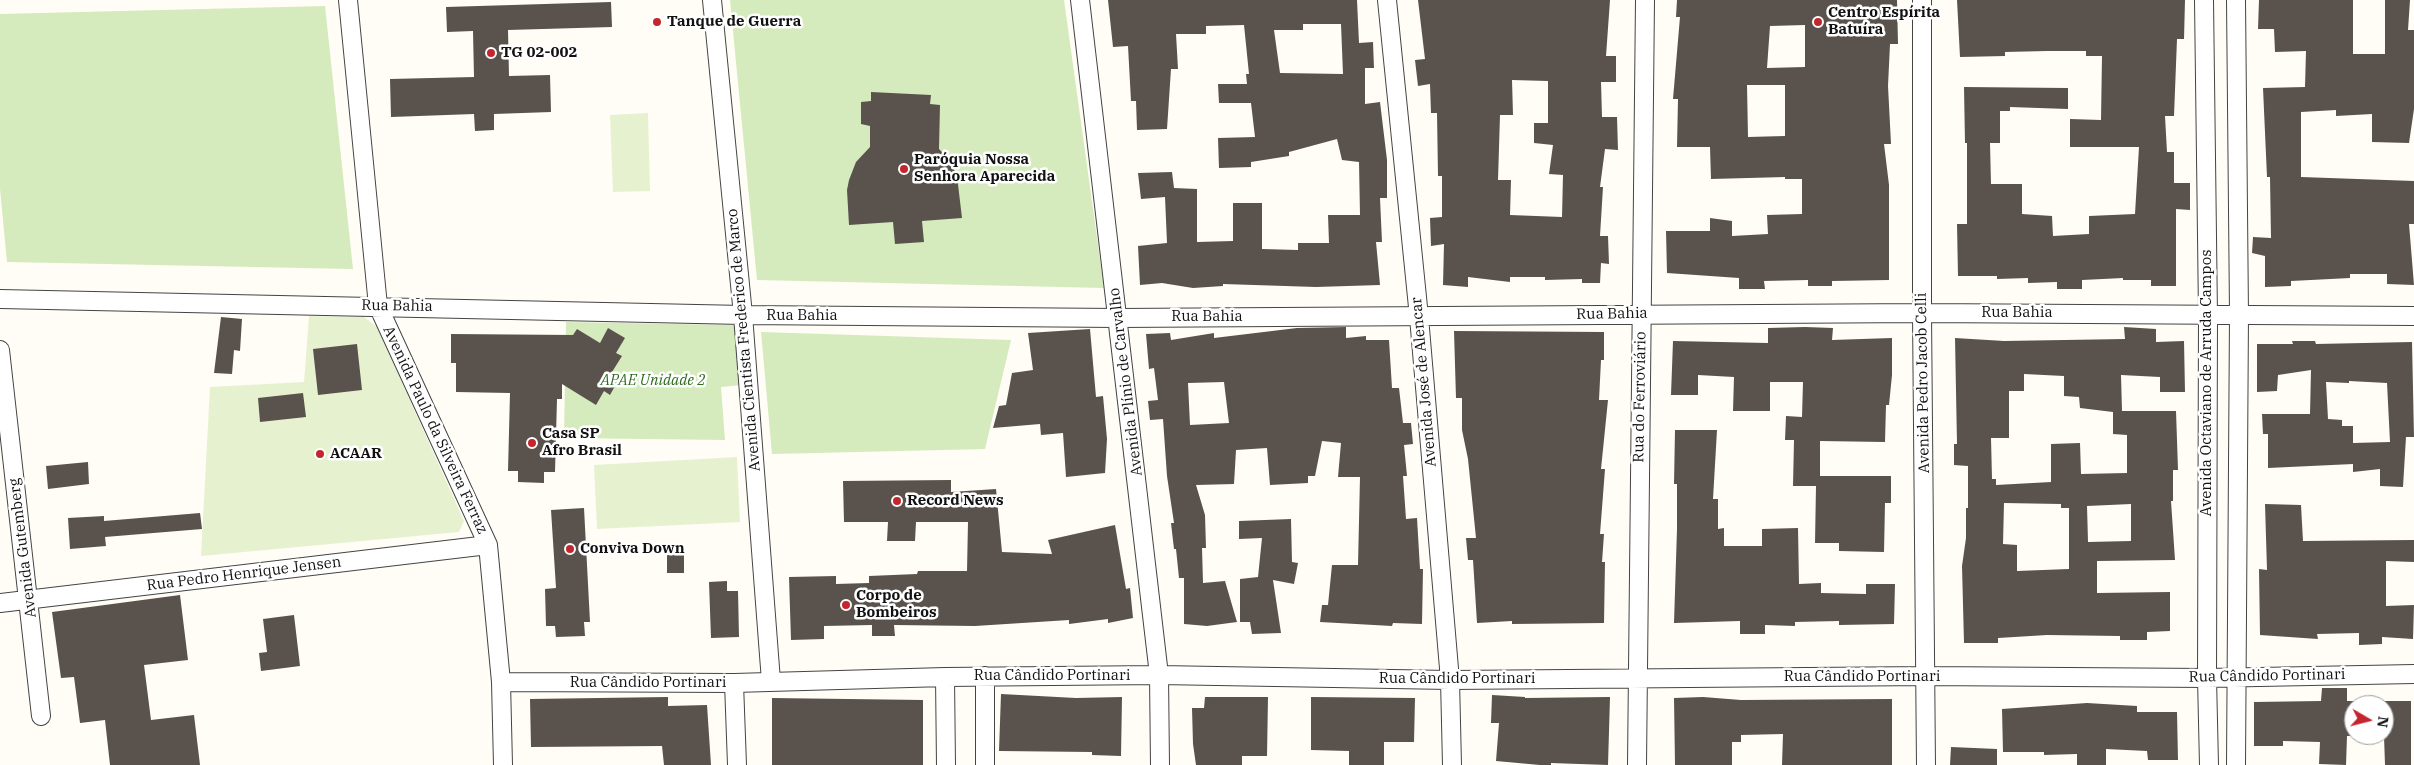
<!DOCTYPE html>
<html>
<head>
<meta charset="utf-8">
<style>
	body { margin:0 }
	#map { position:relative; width:2414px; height:765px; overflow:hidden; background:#fffdf5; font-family:"IBM Plex Serif",serif }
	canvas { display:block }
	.north { position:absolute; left:2344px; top:695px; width:50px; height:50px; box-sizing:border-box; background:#fff; border:1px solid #a0a0a0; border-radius:50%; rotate:98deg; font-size:14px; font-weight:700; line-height:20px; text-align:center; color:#111 }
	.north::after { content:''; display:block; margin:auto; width:18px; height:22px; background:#c4262e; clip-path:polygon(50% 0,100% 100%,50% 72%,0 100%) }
</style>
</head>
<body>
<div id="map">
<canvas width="2414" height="765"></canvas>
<div class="north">N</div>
</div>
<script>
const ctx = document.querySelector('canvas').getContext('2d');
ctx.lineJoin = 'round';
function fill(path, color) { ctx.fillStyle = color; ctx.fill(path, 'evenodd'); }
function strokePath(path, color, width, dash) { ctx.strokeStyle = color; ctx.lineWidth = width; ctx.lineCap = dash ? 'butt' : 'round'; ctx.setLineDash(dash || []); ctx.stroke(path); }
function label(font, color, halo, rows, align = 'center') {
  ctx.font = font + ' "IBM Plex Serif",serif'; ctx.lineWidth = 5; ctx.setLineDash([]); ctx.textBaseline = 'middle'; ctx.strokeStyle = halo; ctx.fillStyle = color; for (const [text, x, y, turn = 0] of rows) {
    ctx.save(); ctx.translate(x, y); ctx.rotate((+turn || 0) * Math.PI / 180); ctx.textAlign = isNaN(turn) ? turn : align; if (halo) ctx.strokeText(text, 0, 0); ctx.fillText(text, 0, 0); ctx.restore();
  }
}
const green = new Path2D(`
	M 730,0 L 1064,0 L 1104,288 L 757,280 Z
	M 325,6 L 353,269 L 7,262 L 0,189 L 0,14 Z
	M 566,322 L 735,325 L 742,385 L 721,387 L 725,440 L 564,438 Z
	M 761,332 L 1011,340 L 985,449 L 772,454 Z`);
const pitch = new Path2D(`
	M 648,113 L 650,191 L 613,192 L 610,115 Z
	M 309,316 L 364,317 L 377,327 L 464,521 L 459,532 L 201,556 L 210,387 L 304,382 Z
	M 737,457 L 740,522 L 597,529 L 594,465 Z`);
const building = new Path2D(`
	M 1108,0 L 1357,0 L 1359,43 L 1373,42 L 1374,68 L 1365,68 L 1365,104 L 1380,102 L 1387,160 L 1387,198 L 1380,198 L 1382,242 L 1376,242 L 1380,285 L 1316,287 L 1223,284 L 1223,286 L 1193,288 L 1162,283 L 1140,285 L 1138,246 L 1167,243 L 1165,197 L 1141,199 L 1138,173 L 1172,172 L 1174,188 L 1197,189 L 1197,242 L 1233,241 L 1233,203 L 1262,203 L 1262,249 L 1298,250 L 1298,243 L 1329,243 L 1328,215 L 1360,215 L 1359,162 L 1342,160 L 1337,139 L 1289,152 L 1289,156 L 1251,162 L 1251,167 L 1219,168 L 1218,138 L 1255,137 L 1251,103 L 1219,103 L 1218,84 L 1247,84 L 1246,74 L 1249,74 L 1244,25 L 1206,26 L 1206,34 L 1176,34 L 1178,69 L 1171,69 L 1167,129 L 1137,130 L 1136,101 L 1131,101 L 1128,46 L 1113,47 ZM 1303,24 L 1341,24 L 1343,74 L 1280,73 L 1274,30 L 1303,30 Z
	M 1418,0 L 1610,0 L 1606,56 L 1616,56 L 1616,82 L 1601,82 L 1602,117 L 1617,117 L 1618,150 L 1605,149 L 1600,187 L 1603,187 L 1600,236 L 1608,236 L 1609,264 L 1601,263 L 1600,283 L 1582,283 L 1582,279 L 1545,280 L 1545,277 L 1510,277 L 1510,282 L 1468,277 L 1468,287 L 1443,285 L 1444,244 L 1431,246 L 1430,218 L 1442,217 L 1442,176 L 1438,176 L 1437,113 L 1431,113 L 1430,84 L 1418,86 L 1415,60 L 1425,59 ZM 1512,80 L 1548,81 L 1548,123 L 1534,123 L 1534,143 L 1553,145 L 1549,174 L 1563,175 L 1562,217 L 1510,215 L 1511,180 L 1498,180 L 1500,115 L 1513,115 Z
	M 1677,0 L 1897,0 L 1898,44 L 1890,44 L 1888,86 L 1891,144 L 1884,144 L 1889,185 L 1889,280 L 1832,281 L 1832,286 L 1808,286 L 1808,280 L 1764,281 L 1765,289 L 1739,289 L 1739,278 L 1667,273 L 1666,231 L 1710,231 L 1710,218 L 1732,221 L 1732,236 L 1768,234 L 1767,215 L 1802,214 L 1802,179 L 1785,179 L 1785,177 L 1711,179 L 1710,147 L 1677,147 L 1678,99 L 1673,99 L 1680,17 L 1676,17 ZM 1805,25 L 1805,67 L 1767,68 L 1770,26 ZM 1747,85 L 1785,85 L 1785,136 L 1748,137 Z
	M 1957,0 L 2185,0 L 2184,39 L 2177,39 L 2174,116 L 2165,116 L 2167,152 L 2174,152 L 2174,183 L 2190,183 L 2190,210 L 2176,209 L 2176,286 L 2151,286 L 2151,280 L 2123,280 L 2123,278 L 2082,280 L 2082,289 L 2057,289 L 2057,282 L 2028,283 L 2028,278 L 1997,279 L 1997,276 L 1958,276 L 1957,224 L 1967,224 L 1967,143 L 1965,143 L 1964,87 L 2068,88 L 2068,109 L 2010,107 L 2010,111 L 2000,111 L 2000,143 L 1990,143 L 1991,184 L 2022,184 L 2022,214 L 2052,216 L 2053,236 L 2089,234 L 2089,216 L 2135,214 L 2139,147 L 2070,147 L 2070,119 L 2101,120 L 2102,56 L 2086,56 L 2086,51 L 2047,51 L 2005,52 L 2005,56 L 1960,57 Z
	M 2259,0 L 2353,0 L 2353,54 L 2385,54 L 2385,0 L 2410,0 L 2408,30 L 2414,30 L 2414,109 L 2409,143 L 2372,142 L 2372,114 L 2336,116 L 2336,110 L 2301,112 L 2301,177 L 2414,181 L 2414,224 L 2409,224 L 2414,285 L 2387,284 L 2387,274 L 2350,274 L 2350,278 L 2291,281 L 2291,286 L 2265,287 L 2265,256 L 2252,253 L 2253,237 L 2271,238 L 2270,177 L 2267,177 L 2263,88 L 2305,87 L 2306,51 L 2275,52 L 2274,29 L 2258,29 Z
	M 611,2 L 612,27 L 508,30 L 509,76 L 550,75 L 551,112 L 494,114 L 494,130 L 475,131 L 474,114 L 391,117 L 390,79 L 474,77 L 473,31 L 447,32 L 446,7 Z
	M 871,92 L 931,95 L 930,104 L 940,105 L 939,149 L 950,160 L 957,176 L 962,218 L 922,221 L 924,242 L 895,244 L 893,222 L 849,225 L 847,190 L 849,180 L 856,162 L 870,147 L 870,126 L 861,124 L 861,102 L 871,101 Z
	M 221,317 L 242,319 L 240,351 L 234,350 L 232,374 L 214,373 Z
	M 1346,327 L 1346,338 L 1366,336 L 1366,340 L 1389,340 L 1392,388 L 1399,388 L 1403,423 L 1411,423 L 1413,444 L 1404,445 L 1407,476 L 1403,476 L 1406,519 L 1417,518 L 1420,569 L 1423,569 L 1422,624 L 1393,623 L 1392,626 L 1320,622 L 1322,605 L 1328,605 L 1332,565 L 1358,565 L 1360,477 L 1338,477 L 1341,443 L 1322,441 L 1315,476 L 1308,476 L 1308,483 L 1270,485 L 1267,448 L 1236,450 L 1234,484 L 1196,485 L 1205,515 L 1206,548 L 1202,548 L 1203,583 L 1225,581 L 1237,622 L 1207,626 L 1184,624 L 1184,578 L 1179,578 L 1176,549 L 1174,549 L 1171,523 L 1174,523 L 1167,476 L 1163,419 L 1150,420 L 1148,401 L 1158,400 L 1154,368 L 1149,369 L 1146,334 L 1170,333 L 1171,340 L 1214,333 L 1214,338 L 1297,328 ZM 1224,382 L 1229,423 L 1190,425 L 1188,383 Z
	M 1805,327 L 1833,328 L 1832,340 L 1892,338 L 1892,375 L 1889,405 L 1886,405 L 1885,442 L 1820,441 L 1820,476 L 1891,476 L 1891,503 L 1885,503 L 1884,552 L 1839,551 L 1839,543 L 1815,543 L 1816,486 L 1793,486 L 1794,440 L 1785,440 L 1786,416 L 1802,417 L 1803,382 L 1770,382 L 1770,411 L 1733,411 L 1734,377 L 1698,375 L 1698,395 L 1671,395 L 1673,341 L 1768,343 L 1768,328 Z
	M 2124,327 L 2156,329 L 2156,342 L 2184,341 L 2185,392 L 2160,392 L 2160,377 L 2121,375 L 2122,411 L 2176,411 L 2178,470 L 2173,470 L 2173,501 L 2171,501 L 2175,560 L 2097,561 L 2097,593 L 2170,592 L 2170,631 L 2147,632 L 2147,640 L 2120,640 L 2120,636 L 2047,635 L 1998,638 L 1998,643 L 1964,643 L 1962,566 L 1966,538 L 1966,508 L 1968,508 L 1968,466 L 1954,465 L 1954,444 L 1957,444 L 1955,338 L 2004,341 L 2125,339 ZM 2024,374 L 2064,376 L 2064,396 L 2079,397 L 2080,408 L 2113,412 L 2113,434 L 2127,435 L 2127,473 L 2081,474 L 2080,443 L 2051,444 L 2051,482 L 1996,485 L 1996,479 L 1992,479 L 1991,438 L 2009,438 L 2009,391 L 2024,391 ZM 2004,503 L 2061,504 L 2061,508 L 2069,508 L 2069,569 L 2017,571 L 2017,545 L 2003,544 ZM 2131,504 L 2131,541 L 2088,542 L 2087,506 Z
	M 608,328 L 625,338 L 616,353 L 622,356 L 612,372 L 620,377 L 610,395 L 604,391 L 596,405 L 562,384 L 562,399 L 557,399 L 555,472 L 544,472 L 544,483 L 518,482 L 518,471 L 508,471 L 510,393 L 456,392 L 456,363 L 451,363 L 451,334 L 573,335 L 577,329 L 600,343 Z
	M 1090,329 L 1096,397 L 1103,396 L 1107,439 L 1105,473 L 1066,477 L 1063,433 L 1041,435 L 1040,424 L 993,428 L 999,406 L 1006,405 L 1012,373 L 1033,370 L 1028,333 Z
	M 1454,331 L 1604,332 L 1604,360 L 1601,360 L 1599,400 L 1608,400 L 1601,469 L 1605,469 L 1600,534 L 1604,534 L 1602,562 L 1605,562 L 1604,623 L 1512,624 L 1512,621 L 1477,623 L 1473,560 L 1468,560 L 1466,538 L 1476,538 L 1468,459 L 1462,430 L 1462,398 L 1456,398 Z
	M 2292,341 L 2315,341 L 2316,344 L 2412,342 L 2414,437 L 2406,437 L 2403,487 L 2380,486 L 2380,469 L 2353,472 L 2353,464 L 2268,468 L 2268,434 L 2263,434 L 2262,414 L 2310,414 L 2311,370 L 2278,375 L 2277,391 L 2257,392 L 2257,344 L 2293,344 ZM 2349,381 L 2387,383 L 2390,442 L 2353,443 L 2353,426 L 2342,426 L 2342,420 L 2328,419 L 2326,382 L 2349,383 Z
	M 357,344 L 362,390 L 318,395 L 313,349 Z
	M 303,393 L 306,417 L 260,422 L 258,398 Z
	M 1675,430 L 1717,430 L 1713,499 L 1718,499 L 1718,529 L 1724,528 L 1724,546 L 1762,546 L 1762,529 L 1798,528 L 1799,584 L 1821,583 L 1821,593 L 1866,594 L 1866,584 L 1895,584 L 1894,624 L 1839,625 L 1839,621 L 1795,622 L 1795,626 L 1765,625 L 1765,634 L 1740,634 L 1740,621 L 1674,623 L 1677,529 L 1677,484 L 1674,484 Z
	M 88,462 L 89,484 L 48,489 L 46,466 Z
	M 951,480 L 951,492 L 996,489 L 1002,552 L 1052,554 L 1048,540 L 1115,525 L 1126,589 L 1130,588 L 1133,618 L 1108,623 L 1108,619 L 1069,624 L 1069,620 L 975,626 L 894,625 L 895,636 L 872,636 L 872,625 L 824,626 L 824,639 L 791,640 L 789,577 L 836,576 L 836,584 L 869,583 L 869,576 L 917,574 L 918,571 L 967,571 L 968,522 L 916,522 L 915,541 L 887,541 L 888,522 L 844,522 L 843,481 Z
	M 2265,504 L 2301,505 L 2303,541 L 2414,540 L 2414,562 L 2386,561 L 2386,606 L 2414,605 L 2413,639 L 2382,637 L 2382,644 L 2359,645 L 2359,633 L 2317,634 L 2318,639 L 2260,635 L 2259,569 L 2267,570 Z
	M 584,508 L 590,622 L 584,622 L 585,636 L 556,637 L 555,626 L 546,626 L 545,589 L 556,588 L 551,510 Z
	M 200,513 L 202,529 L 105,537 L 106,546 L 70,549 L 68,518 L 104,516 L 104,521 Z
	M 1291,519 L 1292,562 L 1298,563 L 1294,584 L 1273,580 L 1281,633 L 1252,634 L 1250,622 L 1240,622 L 1240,579 L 1258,577 L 1262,538 L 1239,539 L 1239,521 Z
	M 667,545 L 684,545 L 684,573 L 667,573 Z
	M 727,581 L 727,591 L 738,591 L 739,637 L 711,638 L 709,582 Z
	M 180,595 L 188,660 L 144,665 L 151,720 L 194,715 L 200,765 L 110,765 L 105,720 L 80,723 L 74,677 L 61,678 L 52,612 Z
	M 294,615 L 300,666 L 261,671 L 259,653 L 267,652 L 263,619 Z
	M 2322,688 L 2347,688 L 2347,701 L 2411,701 L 2411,765 L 2385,765 L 2384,736 L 2347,736 L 2346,765 L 2319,764 L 2320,742 L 2283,741 L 2283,746 L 2254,746 L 2254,702 L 2321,701 ZM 2354,705 L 2384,705 L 2384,735 L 2354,735 Z
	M 1001,694 L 1076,698 L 1122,697 L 1121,756 L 1092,755 L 1092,752 L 999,751 Z
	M 1492,695 L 1525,697 L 1525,698 L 1610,697 L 1608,765 L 1551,763 L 1551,765 L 1540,765 L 1496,761 L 1499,723 L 1491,723 Z
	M 668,697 L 668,706 L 707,705 L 711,765 L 664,765 L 662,746 L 531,747 L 530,699 Z
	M 1205,697 L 1268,697 L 1267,756 L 1242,756 L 1242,765 L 1196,765 L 1193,744 L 1192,708 L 1204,708 Z
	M 1311,697 L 1415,698 L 1414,742 L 1384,742 L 1384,765 L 1349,765 L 1349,751 L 1311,750 Z
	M 1703,697 L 1741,700 L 1892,699 L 1892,765 L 1782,765 L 1783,734 L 1741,735 L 1741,742 L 1732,742 L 1732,765 L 1675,765 L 1674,698 Z
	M 772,698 L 923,700 L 923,765 L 772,765 Z
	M 2087,703 L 2137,706 L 2137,712 L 2177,712 L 2178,760 L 2148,760 L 2147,751 L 2106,749 L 2106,765 L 2077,765 L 2077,754 L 2044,755 L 2044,752 L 2003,752 L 2002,709 Z
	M 1951,747 L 1997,749 L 1997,765 L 1950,765 Z`);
const minor = new Path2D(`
	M 348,0 L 378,306 L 488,545 L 501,682 L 503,765
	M 712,0 L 743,315 L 771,681
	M 1080,0 L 1159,675 L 1160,765
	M 1387,0 L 1419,317 L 1450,680 L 1452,765
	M 1922,0 L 1922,313 L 1926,765
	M 2204,0 L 2208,315 L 2207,678 L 2209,765
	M 2236,0 L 2239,314 L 2236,765
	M 0,299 L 743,315 L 1118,318 L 1922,313 L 2414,316
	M 0,350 L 41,716
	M 0,603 L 488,545
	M 945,677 L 946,765
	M 501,682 L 734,683 L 945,677 L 1159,675 L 1450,680 L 1927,676 L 2207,678 L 2414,674
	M 734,683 L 737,765
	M 985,765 L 985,676
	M 1637,765 L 1645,0`);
const markers = [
	[657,22,5,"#c4262e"],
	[1818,22,5,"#c4262e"],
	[491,53,5,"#c4262e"],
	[904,169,5,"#c4262e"],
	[532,443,5,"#c4262e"],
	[320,454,5,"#c4262e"],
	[897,501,5,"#c4262e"],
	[570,549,5,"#c4262e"],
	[846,605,5,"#c4262e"]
];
const poiNames = [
	["Centro Espírita",1828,13],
	["Batuíra",1828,30],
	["Tanque de Guerra",667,22],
	["TG 02-002",501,53],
	["Paróquia Nossa",914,160],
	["Senhora Aparecida",914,177],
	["Casa SP",542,434],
	["Afro Brasil",542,451],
	["ACAAR",330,454],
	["Record News",907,501],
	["Conviva Down",580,549],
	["Corpo de",856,596],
	["Bombeiros",856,613]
];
const streetNames = [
	["Rua Bahia",397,306,1],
	["Rua Bahia",2017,313],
	["Rua Bahia",1612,314,-1],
	["Rua Bahia",802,316],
	["Rua Bahia",1207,317],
	["Avenida Cientista Frederico de Marco",744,340,-95],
	["Avenida Plínio de Carvalho",1126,382,-97],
	["Avenida José de Alencar",1424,382,-95],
	["Avenida Pedro Jacob Celli",1923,383,-91],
	["Avenida Octaviano de Arruda Campos",2207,383,-90],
	["Rua do Ferroviário",1640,397,-89],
	["Avenida Paulo da Silveira Ferraz",435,430,65],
	["Avenida Gutemberg",23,548,-97],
	["Rua Pedro Henrique Jensen",244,574,-7],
	["Rua Cândido Portinari",1052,676],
	["Rua Cândido Portinari",2267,676,-1],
	["Rua Cândido Portinari",1862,677],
	["Rua Cândido Portinari",1457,679],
	["Rua Cândido Portinari",648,683]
];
const parkNames = [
	["APAE Unidade 2",653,381]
];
fill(green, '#d5ebbd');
fill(pitch, '#e6f2cf');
fill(building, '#5a524d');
strokePath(minor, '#444', 20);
strokePath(minor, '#fff', 18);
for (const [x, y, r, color] of markers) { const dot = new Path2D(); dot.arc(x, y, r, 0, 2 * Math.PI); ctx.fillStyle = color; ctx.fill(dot); strokePath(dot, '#fff', 2); }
label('bold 15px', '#111', '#fff', poiNames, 'left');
label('15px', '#111', '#fff', streetNames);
label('italic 15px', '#2f6b1f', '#fff', parkNames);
</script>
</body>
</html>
